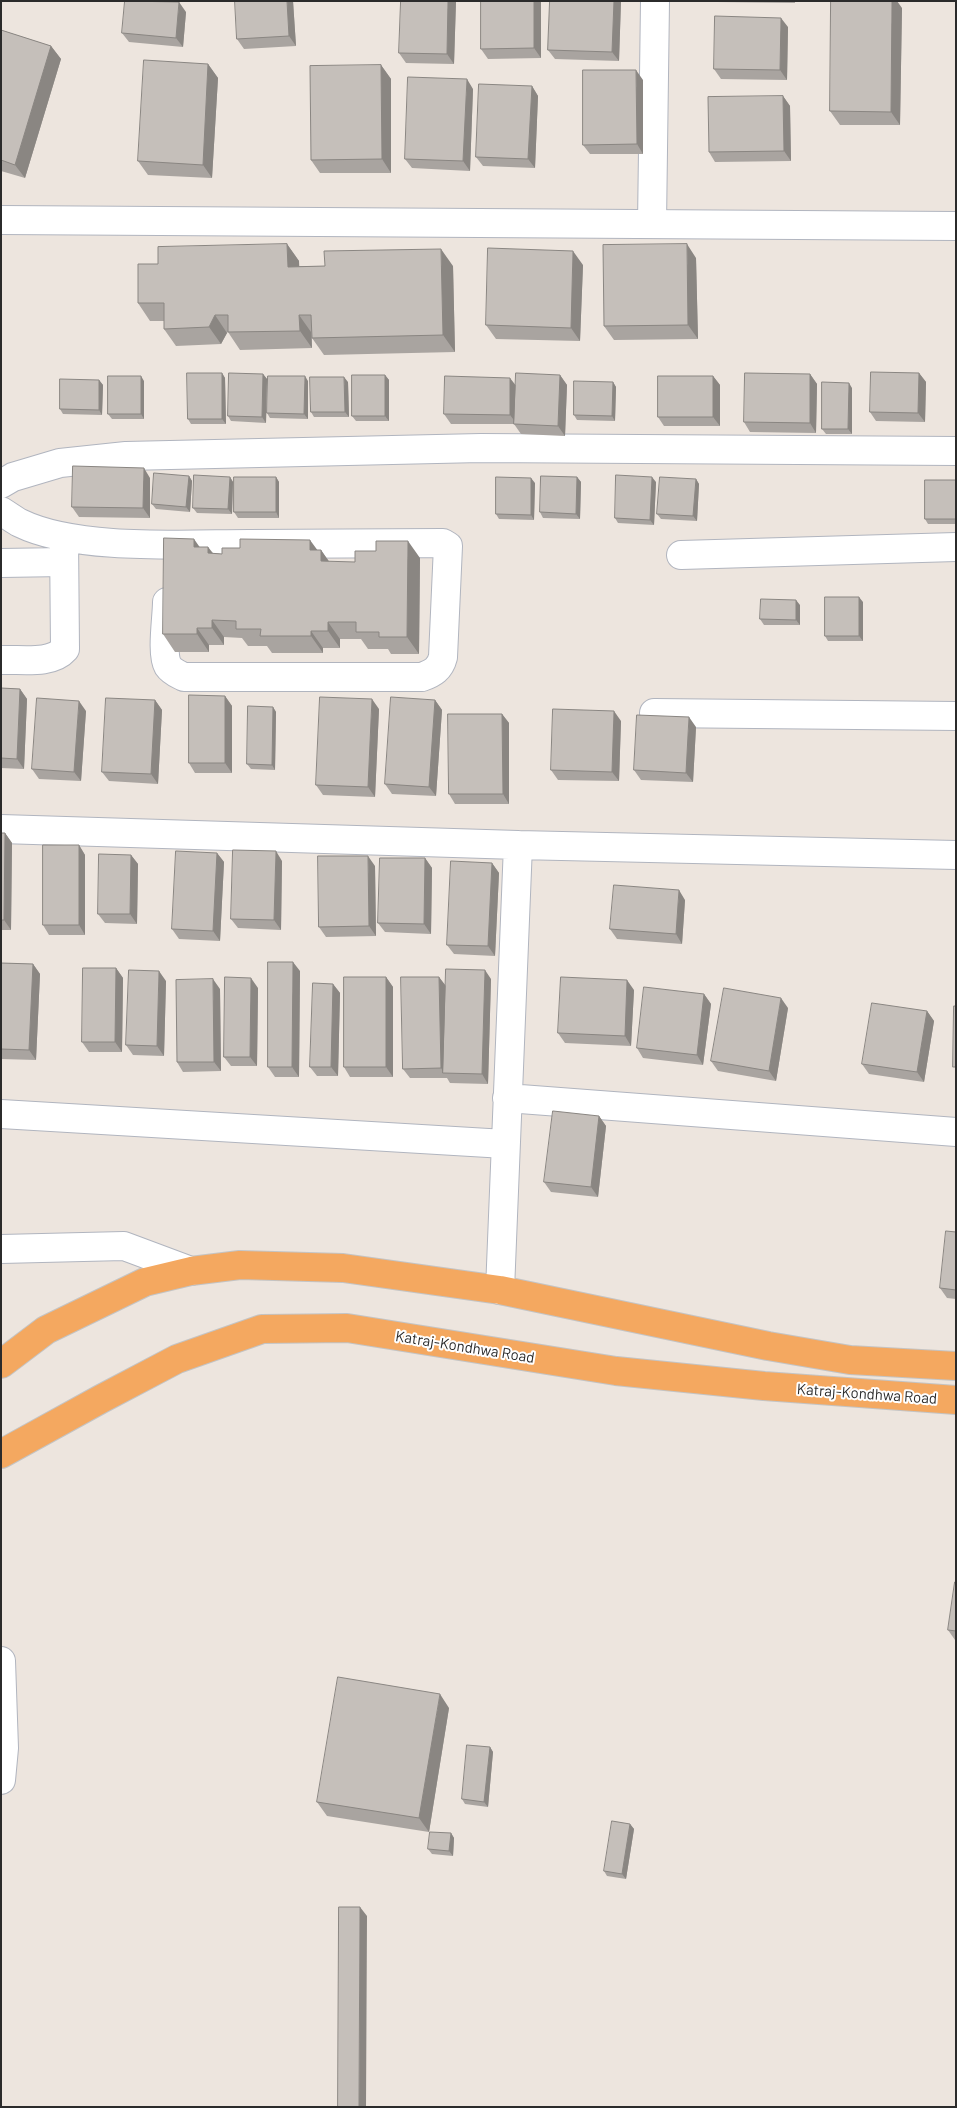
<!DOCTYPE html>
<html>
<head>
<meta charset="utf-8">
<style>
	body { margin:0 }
	#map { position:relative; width:957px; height:2108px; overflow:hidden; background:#ede5de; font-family:Barlow,sans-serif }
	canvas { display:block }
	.frame { position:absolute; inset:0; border:2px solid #2b2b2b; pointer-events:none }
</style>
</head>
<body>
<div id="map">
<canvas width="957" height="2108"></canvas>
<div class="frame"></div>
</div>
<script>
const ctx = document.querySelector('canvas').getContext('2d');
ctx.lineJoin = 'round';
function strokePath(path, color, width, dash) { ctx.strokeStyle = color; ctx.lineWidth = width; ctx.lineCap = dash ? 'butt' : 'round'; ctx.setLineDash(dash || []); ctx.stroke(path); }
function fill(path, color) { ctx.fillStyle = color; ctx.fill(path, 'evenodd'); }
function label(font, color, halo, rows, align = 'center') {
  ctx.font = font + ' Barlow,sans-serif'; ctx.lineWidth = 4; ctx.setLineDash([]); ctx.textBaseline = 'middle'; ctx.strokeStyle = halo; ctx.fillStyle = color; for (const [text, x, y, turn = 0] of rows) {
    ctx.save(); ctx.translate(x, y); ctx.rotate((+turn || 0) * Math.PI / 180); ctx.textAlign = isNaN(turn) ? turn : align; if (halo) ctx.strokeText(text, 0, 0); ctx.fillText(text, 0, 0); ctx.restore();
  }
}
const minor = new Path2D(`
	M 1,220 L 956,226
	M 652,224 L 655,1
	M 1,484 L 13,477 L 60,463 L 126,456 L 481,448 L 956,451
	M 1,511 C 8,515 14,520 20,523 C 77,551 185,544 249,544 C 314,544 378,543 443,543 L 448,546 L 443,657 C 440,669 433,673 422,677 L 184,677 C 178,674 172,672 168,666 C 161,654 167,617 167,602
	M 681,555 L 956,547
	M 1,563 L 64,562
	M 1,660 C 21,659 51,665 65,649 L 64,537
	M 654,713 L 956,716
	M 1,829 L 518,845 L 956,855
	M 507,1098 L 956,1132
	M 1,1114 L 505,1144
	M 1,1249 L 124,1246 L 191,1271
	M 500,1290 L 518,845`);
const tertiary = new Path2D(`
	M 1,1661 L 4,1748 L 1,1780`);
const trunk = new Path2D(`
	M 1,1364 L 46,1330 L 145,1282 L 191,1271 L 240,1265 L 343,1268 L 500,1290 L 768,1346 L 850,1360 L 956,1366
	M 1,1454 L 101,1399 L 177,1359 L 262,1329 L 347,1328 L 616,1371 L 764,1386 L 956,1400`);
const wall = new Path2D(`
	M 293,1 L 296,46 L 244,49 L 237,39 Z
	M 456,1 L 454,64 L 406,63 L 399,53 Z
	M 541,1 L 541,58 L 488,59 L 481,49 Z
	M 550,1 L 621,1 L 619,61 L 555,59 L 548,50 Z
	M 716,1 L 795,1 L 795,3 L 717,2 Z
	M 902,8 L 900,125 L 840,125 L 830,111 Z
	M 186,12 L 183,47 L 129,42 L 122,33 Z
	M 788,27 L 787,80 L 721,79 L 714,69 Z
	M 1,30 L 51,46 L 61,59 L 25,178 L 1,171 Z
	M 208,64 L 218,78 L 212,178 L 148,175 L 138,161 Z
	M 381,65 L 391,79 L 391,173 L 320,173 L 311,160 Z
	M 643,80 L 643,154 L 590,154 L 583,145 Z
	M 532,86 L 538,96 L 535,168 L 483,166 L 476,157 Z
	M 473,89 L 470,171 L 412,168 L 405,159 Z
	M 783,96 L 790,106 L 791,161 L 715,162 L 709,152 Z
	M 287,244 L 299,261 L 299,266 L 453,266 L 455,352 L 324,355 L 312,338 L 312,332 L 312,348 L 240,350 L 228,332 L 227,333 L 221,344 L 176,346 L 164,329 L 164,321 L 150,321 L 138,303 L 158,264 Z
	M 696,258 L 698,339 L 614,340 L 604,326 Z
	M 583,265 L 580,341 L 496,339 L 486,325 Z
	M 222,373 L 225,378 L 226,424 L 191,424 L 188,419 Z
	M 919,373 L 926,382 L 925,422 L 876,421 L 870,412 Z
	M 263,374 L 267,379 L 266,423 L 231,421 L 228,416 Z
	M 810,374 L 817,384 L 816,433 L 750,432 L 744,422 Z
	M 385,375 L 389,380 L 389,421 L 356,421 L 352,416 Z
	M 560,375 L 567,385 L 565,436 L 521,434 L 514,424 L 451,424 L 444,414 L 515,385 Z
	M 713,376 L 720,385 L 720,426 L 664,426 L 658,417 Z
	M 99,380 L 103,385 L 102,415 L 63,414 L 60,409 Z
	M 144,381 L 144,419 L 112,419 L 108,414 Z
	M 308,381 L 308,419 L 270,418 L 267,413 Z
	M 348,382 L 349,417 L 314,417 L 311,412 Z
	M 613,382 L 616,387 L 615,421 L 577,420 L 574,415 Z
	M 852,388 L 852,434 L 826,434 L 822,429 Z
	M 189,476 L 192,481 L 190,512 L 156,509 L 152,504 Z
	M 230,477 L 233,482 L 232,514 L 197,513 L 193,508 Z
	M 276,477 L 279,482 L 279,518 L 238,518 L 234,512 Z
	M 577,477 L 581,482 L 580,519 L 543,518 L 540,512 Z
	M 150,478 L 150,518 L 79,517 L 72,507 Z
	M 696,479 L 699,484 L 697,521 L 661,519 L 657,514 Z
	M 956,480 L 956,524 L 928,524 L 925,519 Z
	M 656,482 L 654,525 L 618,523 L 615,518 Z
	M 535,483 L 534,520 L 499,519 L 496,514 Z
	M 200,547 L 208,547 L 213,553 L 222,554 L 321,550 L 329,562 L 355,562 L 420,558 L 419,654 L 391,654 L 388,649 L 368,649 L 361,639 L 340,639 L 340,648 L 323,648 L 323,653 L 272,653 L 267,646 L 248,646 L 242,638 L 224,637 L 224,645 L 209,645 L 209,652 L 175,652 L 163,634 Z
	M 863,602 L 863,641 L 828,641 L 825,636 Z
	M 800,605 L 800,625 L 764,625 L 760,619 Z
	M 1,688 L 20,689 L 27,699 L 24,769 L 1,768 Z
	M 225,696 L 232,706 L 232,773 L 195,773 L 189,763 Z
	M 155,700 L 162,710 L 158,784 L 109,781 L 102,772 Z
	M 435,700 L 442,710 L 436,796 L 392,794 L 385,784 Z
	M 273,707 L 276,712 L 275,770 L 251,769 L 247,764 Z
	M 379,709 L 375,797 L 323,795 L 316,785 Z
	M 86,711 L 81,781 L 39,779 L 32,769 Z
	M 502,714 L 509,723 L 509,804 L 455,804 L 449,794 Z
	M 621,721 L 619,781 L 558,780 L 551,770 Z
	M 696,727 L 693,782 L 641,780 L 634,770 Z
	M 1,833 L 5,833 L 12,843 L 11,930 L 1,930 Z
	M 79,845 L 85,855 L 85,935 L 49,935 L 43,925 Z
	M 217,853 L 224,862 L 220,941 L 179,939 L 172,929 Z
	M 131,855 L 138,864 L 137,924 L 105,923 L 98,914 Z
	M 425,858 L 432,868 L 431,934 L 385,932 L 378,923 Z
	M 282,861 L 281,930 L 238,928 L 231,919 Z
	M 492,863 L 499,873 L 495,956 L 454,954 L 447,945 Z
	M 375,866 L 376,936 L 326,937 L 319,927 Z
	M 685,900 L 682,944 L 617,939 L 610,929 Z
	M 1,963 L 33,964 L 40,974 L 36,1060 L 1,1059 Z
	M 116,968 L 123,978 L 122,1052 L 89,1052 L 82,1042 Z
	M 300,971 L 299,1077 L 275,1077 L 268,1067 Z
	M 386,977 L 393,987 L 393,1077 L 350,1077 L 344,1067 Z
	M 439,977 L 445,986 L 491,979 L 488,1084 L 450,1083 L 447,1078 L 410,1078 L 403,1069 Z
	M 166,981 L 164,1056 L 133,1055 L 126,1045 Z
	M 333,984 L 340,993 L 338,1076 L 317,1076 L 310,1067 Z
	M 258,988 L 257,1066 L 231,1066 L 224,1057 Z
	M 220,989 L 221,1071 L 183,1072 L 177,1062 Z
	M 634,990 L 631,1046 L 565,1043 L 558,1033 Z
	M 704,994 L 711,1004 L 703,1065 L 643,1058 L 637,1048 Z
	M 788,1008 L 776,1081 L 718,1071 L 711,1061 Z
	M 927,1011 L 934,1021 L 924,1082 L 869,1074 L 862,1064 Z
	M 599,1116 L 606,1126 L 598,1197 L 551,1192 L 544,1182 Z
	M 956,1232 L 956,1299 L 947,1298 L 940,1288 Z
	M 956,1582 L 956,1640 L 955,1640 L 948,1630 Z
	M 449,1708 L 429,1832 L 327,1816 L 317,1802 Z
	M 490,1747 L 493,1752 L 488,1807 L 465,1804 L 462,1799 Z
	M 630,1824 L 634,1829 L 626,1879 L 607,1876 L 604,1871 Z
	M 451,1833 L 454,1838 L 453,1856 L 432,1854 L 428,1849 Z`);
const shadedWall = new Path2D(`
	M 287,1 L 293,1 L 296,46 L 289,36 Z
	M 448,1 L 456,1 L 454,64 L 447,54 Z
	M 534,1 L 541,1 L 541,58 L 534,48 Z
	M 614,1 L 621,1 L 619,61 L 612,52 Z
	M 892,1 L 897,1 L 902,8 L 900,125 L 891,112 Z
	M 179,2 L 186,12 L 183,47 L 176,38 Z
	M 781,18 L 788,27 L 787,80 L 780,70 Z
	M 51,46 L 61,59 L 25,178 L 15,165 Z
	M 208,64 L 218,78 L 212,178 L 203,165 Z
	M 381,65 L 391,79 L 391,173 L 382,159 Z
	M 636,70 L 643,80 L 643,154 L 637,144 Z
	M 467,79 L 473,89 L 470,171 L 463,161 Z
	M 532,86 L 538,96 L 535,168 L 528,159 Z
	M 783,96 L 790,106 L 791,161 L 784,151 Z
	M 287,244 L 299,261 L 300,284 L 288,267 Z
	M 687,244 L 696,258 L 698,339 L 688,325 Z
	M 441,249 L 453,266 L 455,352 L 443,335 Z
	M 573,251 L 583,265 L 580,341 L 571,328 Z
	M 215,315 L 227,333 L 221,344 L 209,327 Z
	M 299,315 L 311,332 L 312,348 L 300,331 Z
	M 222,373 L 225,378 L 226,424 L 222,419 Z
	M 919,373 L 926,382 L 925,422 L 918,413 Z
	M 263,374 L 267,379 L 266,423 L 262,417 Z
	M 810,374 L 817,384 L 816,433 L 810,423 Z
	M 385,375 L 389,380 L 389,421 L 385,416 Z
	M 560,375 L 567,385 L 565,436 L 558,426 Z
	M 141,376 L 144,381 L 144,419 L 141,414 Z
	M 305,376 L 308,381 L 308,419 L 304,414 Z
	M 713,376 L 720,385 L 720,426 L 713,417 Z
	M 344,377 L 348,382 L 349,417 L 345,412 Z
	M 510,378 L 517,387 L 517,424 L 510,415 Z
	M 99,380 L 103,385 L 102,415 L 99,410 Z
	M 613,382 L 616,387 L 615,421 L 612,416 Z
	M 849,383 L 852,388 L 852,434 L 848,429 Z
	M 144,468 L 150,478 L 150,518 L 143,508 Z
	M 189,476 L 192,481 L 190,512 L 186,507 Z
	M 230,477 L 233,482 L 232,514 L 228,509 Z
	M 276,477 L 279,482 L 279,518 L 276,512 Z
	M 577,477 L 581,482 L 580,519 L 576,514 Z
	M 652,477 L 656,482 L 654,525 L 650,520 Z
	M 531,478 L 535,483 L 534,520 L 531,515 Z
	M 696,479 L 699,484 L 697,521 L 693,516 Z
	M 194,539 L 206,556 L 194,547 Z
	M 310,540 L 321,555 L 321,550 L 333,567 L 333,579 L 310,550 Z
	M 408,541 L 420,558 L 419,654 L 407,637 Z
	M 208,547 L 220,564 L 208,553 Z
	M 859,597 L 863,602 L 863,641 L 859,636 Z
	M 796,600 L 800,605 L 800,625 L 796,620 Z
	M 212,620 L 224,637 L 224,645 L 212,628 Z
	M 328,622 L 340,639 L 340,648 L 328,631 Z
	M 197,628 L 209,645 L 209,652 L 197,634 Z
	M 311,631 L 323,648 L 323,653 L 311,636 Z
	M 20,689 L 27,699 L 24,769 L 17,759 Z
	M 225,696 L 232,706 L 232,773 L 225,763 Z
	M 372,699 L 379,709 L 375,797 L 368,787 Z
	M 155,700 L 162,710 L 158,784 L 151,774 Z
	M 435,700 L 442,710 L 436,796 L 429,787 Z
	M 79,701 L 86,711 L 81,781 L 74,772 Z
	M 273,707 L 276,712 L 275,770 L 272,765 Z
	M 614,711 L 621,721 L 619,781 L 612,772 Z
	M 502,714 L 509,723 L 509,804 L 503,794 Z
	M 689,717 L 696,727 L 693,782 L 686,773 Z
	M 5,833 L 12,843 L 11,930 L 4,920 Z
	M 79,845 L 85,855 L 85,935 L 79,925 Z
	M 276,851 L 282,861 L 281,930 L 274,920 Z
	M 217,853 L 224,862 L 220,941 L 213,931 Z
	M 131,855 L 138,864 L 137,924 L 130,914 Z
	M 368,856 L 375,866 L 376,936 L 369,926 Z
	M 425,858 L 432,868 L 431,934 L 424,924 Z
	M 492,863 L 499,873 L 495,956 L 488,946 Z
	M 679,890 L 685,900 L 682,944 L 676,934 Z
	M 293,962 L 300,971 L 299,1077 L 292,1067 Z
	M 33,964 L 40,974 L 36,1060 L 29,1050 Z
	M 116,968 L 123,978 L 122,1052 L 115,1042 Z
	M 485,970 L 491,979 L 488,1084 L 482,1074 Z
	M 159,971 L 166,981 L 164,1056 L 157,1046 Z
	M 386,977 L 393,987 L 393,1077 L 386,1067 Z
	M 439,977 L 446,986 L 444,1073 L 441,1068 Z
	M 251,978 L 258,988 L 257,1066 L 250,1057 Z
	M 213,979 L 220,989 L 221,1071 L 214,1062 Z
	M 627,980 L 634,990 L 631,1046 L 625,1036 Z
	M 333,984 L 340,993 L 338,1076 L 331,1067 Z
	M 704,994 L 711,1004 L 703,1065 L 697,1055 Z
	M 781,998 L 788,1008 L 776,1081 L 769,1071 Z
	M 927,1011 L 934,1021 L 924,1082 L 917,1072 Z
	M 599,1116 L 606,1126 L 598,1197 L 591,1187 Z
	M 440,1694 L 449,1708 L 429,1832 L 419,1818 Z
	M 490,1747 L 493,1752 L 488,1807 L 484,1802 Z
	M 630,1824 L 634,1829 L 626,1879 L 622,1874 Z
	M 451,1833 L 454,1838 L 453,1856 L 449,1851 Z
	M 360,1907 L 367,1916 L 366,2107 L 359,2107 Z`);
const building = new Path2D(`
	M 125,1 L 179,2 L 176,38 L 122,33 Z
	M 235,1 L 287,1 L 289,36 L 237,39 Z
	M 401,1 L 448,1 L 447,54 L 399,53 Z
	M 481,1 L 534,1 L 534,48 L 481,49 Z
	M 550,1 L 614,1 L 612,52 L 548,50 Z
	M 831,1 L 892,1 L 891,112 L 830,111 Z
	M 715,16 L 781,18 L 780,70 L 714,69 Z
	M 1,30 L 51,46 L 15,165 L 1,160 Z
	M 144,60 L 208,64 L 203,165 L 138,161 Z
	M 381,65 L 382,159 L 311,160 L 310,66 Z
	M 583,70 L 636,70 L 637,144 L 583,145 Z
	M 408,77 L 467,79 L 463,161 L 405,159 Z
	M 479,84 L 532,86 L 528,159 L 476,157 Z
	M 783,96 L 784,151 L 709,152 L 708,97 Z
	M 287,244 L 288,267 L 325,266 L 324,251 L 441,249 L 443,335 L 312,338 L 311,315 L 299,315 L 300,331 L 228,332 L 228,315 L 215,315 L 209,327 L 164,329 L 164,303 L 138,303 L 138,264 L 158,264 L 158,247 Z
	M 687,244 L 688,325 L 604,326 L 603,245 Z
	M 488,248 L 573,251 L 571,328 L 486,325 Z
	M 871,372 L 919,373 L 918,413 L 870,412 Z
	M 187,373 L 222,373 L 222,419 L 188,419 Z
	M 229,373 L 263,374 L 262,417 L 228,416 Z
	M 516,373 L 560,375 L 558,426 L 514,424 Z
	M 745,373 L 810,374 L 810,423 L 744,422 Z
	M 352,375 L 385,375 L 385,416 L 352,416 Z
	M 108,376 L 141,376 L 141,414 L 108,414 Z
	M 268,376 L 305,376 L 304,414 L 267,413 Z
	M 445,376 L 510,378 L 510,415 L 444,414 Z
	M 658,376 L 713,376 L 713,417 L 658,417 Z
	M 310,377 L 344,377 L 345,412 L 311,412 Z
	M 60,379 L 99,380 L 99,410 L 60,409 Z
	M 574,381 L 613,382 L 612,416 L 574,415 Z
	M 822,382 L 849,383 L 848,429 L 822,429 Z
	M 73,466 L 144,468 L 143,508 L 72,507 Z
	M 154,473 L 189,476 L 186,507 L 152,504 Z
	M 194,475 L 230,477 L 228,509 L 193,508 Z
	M 616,475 L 652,477 L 650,520 L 615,518 Z
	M 541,476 L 577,477 L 576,514 L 540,512 Z
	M 234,477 L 276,477 L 276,512 L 234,512 Z
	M 496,477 L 531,478 L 531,515 L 496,514 Z
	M 660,477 L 696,479 L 693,516 L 657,514 Z
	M 925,480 L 956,480 L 956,519 L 925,519 Z
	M 164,538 L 194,539 L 194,547 L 208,547 L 208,553 L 222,554 L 222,548 L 240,548 L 240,539 L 310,540 L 310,550 L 321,550 L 321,561 L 355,562 L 355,551 L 376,551 L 376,541 L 408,541 L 407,637 L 379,637 L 379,632 L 356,632 L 356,622 L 328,622 L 328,631 L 311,631 L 311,636 L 260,636 L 261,629 L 236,629 L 236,621 L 212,620 L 212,628 L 197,628 L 197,634 L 163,634 Z
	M 825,597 L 859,597 L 859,636 L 825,636 Z
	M 761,599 L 796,600 L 796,620 L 760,619 Z
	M 1,688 L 20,689 L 17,759 L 1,758 Z
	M 189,695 L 225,696 L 225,763 L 189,763 Z
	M 320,697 L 372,699 L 368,787 L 316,785 Z
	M 391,697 L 435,700 L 429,787 L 385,784 Z
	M 37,698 L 79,701 L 74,772 L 32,769 Z
	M 106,698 L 155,700 L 151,774 L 102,772 Z
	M 248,706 L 273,707 L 272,765 L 247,764 Z
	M 553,709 L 614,711 L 612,772 L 551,770 Z
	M 448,714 L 502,714 L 503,794 L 449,794 Z
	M 637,715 L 689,717 L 686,773 L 634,770 Z
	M 1,833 L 5,833 L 4,920 L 1,920 Z
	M 43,845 L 79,845 L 79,925 L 43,925 Z
	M 233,850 L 276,851 L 274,920 L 231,919 Z
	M 176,851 L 217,853 L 213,931 L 172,929 Z
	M 99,854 L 131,855 L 130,914 L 98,914 Z
	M 318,856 L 368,856 L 369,926 L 319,927 Z
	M 380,858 L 425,858 L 424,924 L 378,923 Z
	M 451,861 L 492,863 L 488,946 L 447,945 Z
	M 614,885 L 679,890 L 676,934 L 610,929 Z
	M 268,962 L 293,962 L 292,1067 L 268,1067 Z
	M 1,963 L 33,964 L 29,1050 L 1,1049 Z
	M 83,968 L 116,968 L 115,1042 L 82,1042 Z
	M 446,969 L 485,970 L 482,1074 L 443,1073 Z
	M 129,970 L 159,971 L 157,1046 L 126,1045 Z
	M 225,977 L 251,978 L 250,1057 L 224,1057 Z
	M 344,977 L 386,977 L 386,1067 L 344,1067 Z
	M 401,977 L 439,977 L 441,1068 L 403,1069 Z
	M 561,977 L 627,980 L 625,1036 L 558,1033 Z
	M 213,979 L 214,1062 L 177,1062 L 176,980 Z
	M 313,983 L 333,984 L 331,1067 L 310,1067 Z
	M 644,987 L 704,994 L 697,1055 L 637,1048 Z
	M 724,988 L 781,998 L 769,1071 L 711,1061 Z
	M 872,1003 L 927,1011 L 917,1072 L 862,1064 Z
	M 954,1006 L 956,1006 L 956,1067 L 953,1067 Z
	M 553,1111 L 599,1116 L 591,1187 L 544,1182 Z
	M 946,1231 L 956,1232 L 956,1290 L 940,1288 Z
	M 955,1582 L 956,1582 L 956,1631 L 948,1630 Z
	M 338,1677 L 440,1694 L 419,1818 L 317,1802 Z
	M 467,1745 L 490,1747 L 484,1802 L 462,1799 Z
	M 612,1821 L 630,1824 L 622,1874 L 604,1871 Z
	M 430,1832 L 451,1833 L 449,1851 L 428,1849 Z
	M 339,1907 L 360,1907 L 359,2107 L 338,2107 Z`);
const streetNames = [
	["Katraj-Kondhwa Road",465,1347,9],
	["Katraj-Kondhwa Road",867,1394,4]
];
strokePath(minor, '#b1b5bf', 30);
strokePath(tertiary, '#b1b5bf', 30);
strokePath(trunk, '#c4c4c4', 30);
strokePath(minor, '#fff', 28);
strokePath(tertiary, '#fff', 28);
strokePath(trunk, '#f4a860', 28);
fill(wall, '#a9a4a0');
fill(shadedWall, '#8a8682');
fill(building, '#c5bfba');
strokePath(building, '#8a8682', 1);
label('15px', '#2b2b2b', '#fff', streetNames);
</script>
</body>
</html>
